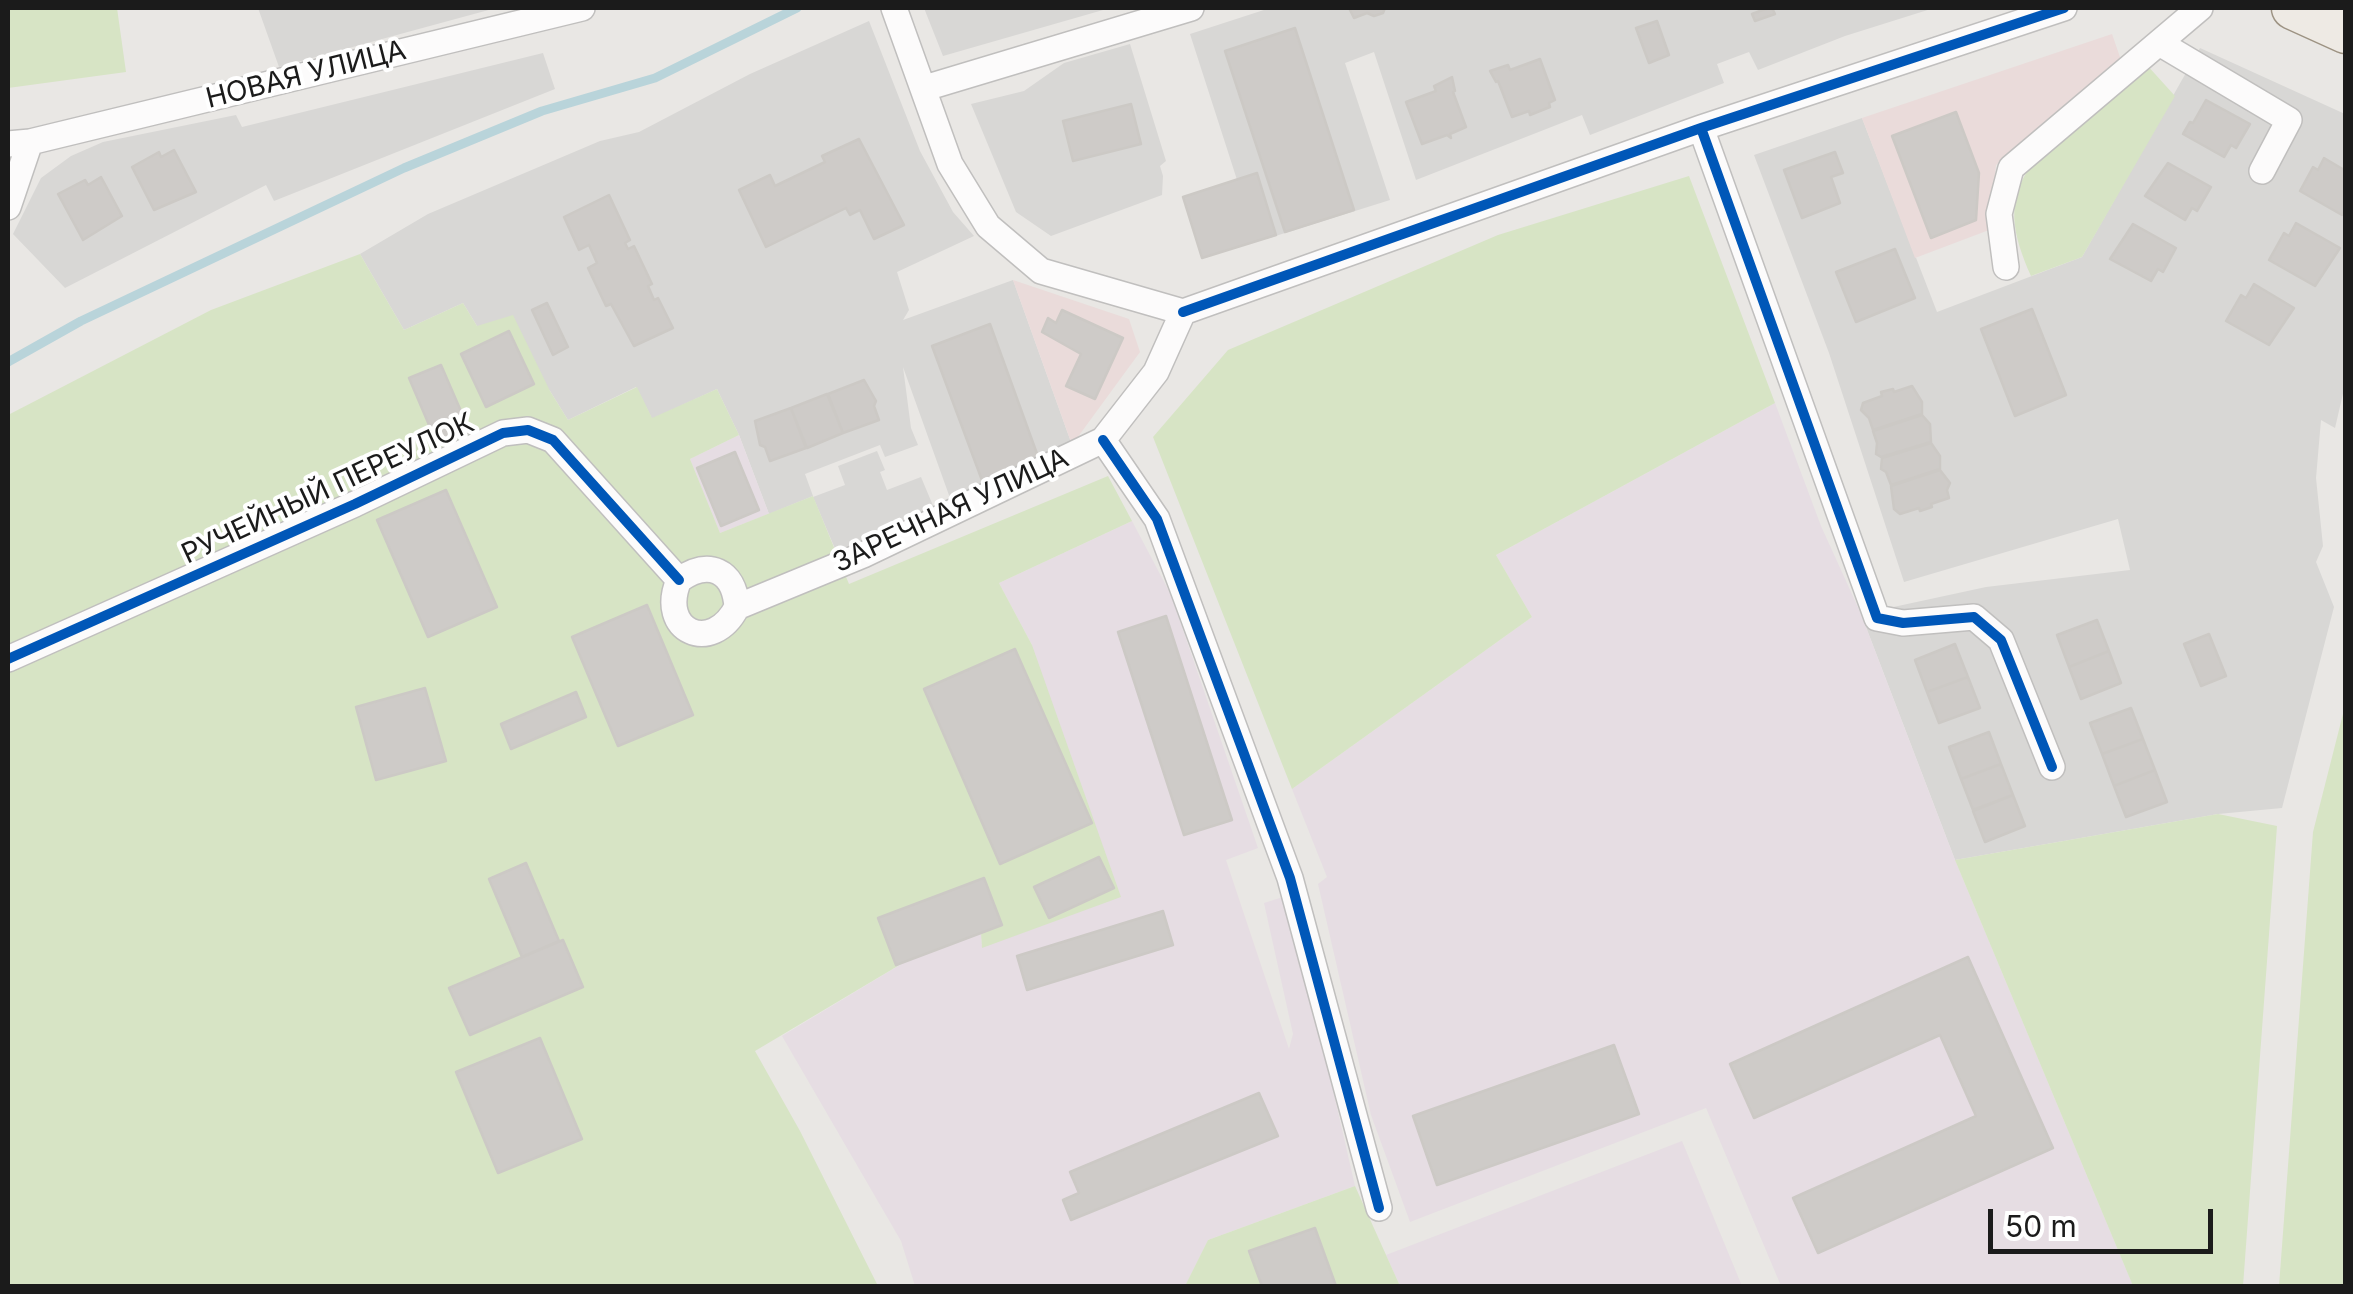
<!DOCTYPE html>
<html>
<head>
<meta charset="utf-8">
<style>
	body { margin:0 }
	#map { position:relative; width:2353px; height:1294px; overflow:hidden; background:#e9e7e4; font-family:Inter,sans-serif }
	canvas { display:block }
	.frame { position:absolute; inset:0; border:10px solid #1b1b1b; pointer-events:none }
	.scale { position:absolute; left:1988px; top:1209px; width:225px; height:45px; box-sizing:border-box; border:5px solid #1b1b1b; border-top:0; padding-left:12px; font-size:30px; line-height:35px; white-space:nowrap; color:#1b1b1b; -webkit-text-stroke:8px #fff; paint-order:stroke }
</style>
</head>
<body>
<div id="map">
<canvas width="2353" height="1294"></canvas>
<div class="frame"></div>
<div class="scale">50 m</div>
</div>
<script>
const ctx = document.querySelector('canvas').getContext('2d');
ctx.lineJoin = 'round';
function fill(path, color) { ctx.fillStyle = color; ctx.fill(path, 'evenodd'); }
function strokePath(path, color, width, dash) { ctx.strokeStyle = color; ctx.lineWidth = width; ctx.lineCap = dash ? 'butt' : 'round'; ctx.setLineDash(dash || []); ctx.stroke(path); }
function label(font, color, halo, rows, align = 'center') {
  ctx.font = font + ' Inter,sans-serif'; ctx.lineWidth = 8; ctx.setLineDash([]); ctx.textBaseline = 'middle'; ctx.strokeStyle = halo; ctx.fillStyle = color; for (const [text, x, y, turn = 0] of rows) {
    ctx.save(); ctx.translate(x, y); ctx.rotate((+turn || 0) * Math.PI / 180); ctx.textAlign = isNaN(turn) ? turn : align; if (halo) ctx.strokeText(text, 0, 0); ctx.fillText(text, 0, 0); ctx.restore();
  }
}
const residential = new Path2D(`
	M 258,8 L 496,8 L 279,67 Z
	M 924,8 L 1110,8 L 943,56 Z
	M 1270,8 L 1934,8 L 1845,36 L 1758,70 L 1749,52 L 1717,64 L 1724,83 L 1590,135 L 1582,115 L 1416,180 L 1374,52 L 1345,63 L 1390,200 L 1266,239 L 1248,183 L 1239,186 L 1190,34 Z
	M 869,21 L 920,151 L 953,212 L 974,236 L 897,272 L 909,310 L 903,320 L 1013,280 L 1072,445 L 1050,461 L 950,498 L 903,367 L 911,428 L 918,445 L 885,457 L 880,445 L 805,474 L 813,496 L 769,514 L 739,435 L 717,389 L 652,419 L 636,387 L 568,420 L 550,391 L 477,326 L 463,303 L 404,330 L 360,254 L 428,214 L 600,141 L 639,132 L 750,74 Z
	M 1130,44 L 1166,161 L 1160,166 L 1163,176 L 1162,195 L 1051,236 L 1016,212 L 971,104 L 1024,91 L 1064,63 Z
	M 2200,48 L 2345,114 L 2345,385 L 2335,428 L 2321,420 L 2316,478 L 2323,546 L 2316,562 L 2334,607 L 2282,808 L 2218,814 L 1955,860 L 1861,614 L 1986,587 L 2130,570 L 2118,519 L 1904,582 L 1829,353 L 1754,155 L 1862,118 L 1937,312 L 2082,257 Z
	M 543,53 L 555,89 L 274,201 L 266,185 L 65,288 L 13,234 L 41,178 L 71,156 L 103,142 L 236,115 L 242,127 Z
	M 877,451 L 885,470 L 880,472 L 887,490 L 921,477 L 934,508 L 836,551 L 813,497 L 845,485 L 838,466 Z`);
const commercial = new Path2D(`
	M 2112,34 L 2121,60 L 1996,165 L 1989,230 L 1915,258 L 1862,118 Z
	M 1013,280 L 1129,319 L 1140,352 L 1072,445 Z`);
const industrial = new Path2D(`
	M 1775,403 L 1821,526 L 1861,614 L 1955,860 L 2133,1286 L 1781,1286 L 1706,1108 L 1410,1222 L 1371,1115 L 1318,884 L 1327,877 L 1292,789 L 1532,617 L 1496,555 Z
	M 739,435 L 769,514 L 720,533 L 690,459 Z
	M 1132,521 L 1171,595 L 1258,848 L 1226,860 L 1289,1049 L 1293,1034 L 1264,903 L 1283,897 L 1310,990 L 1355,1186 L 1208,1240 L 1185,1286 L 915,1286 L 901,1241 L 782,1036 L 981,916 L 982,947 L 1032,645 L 999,583 Z
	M 1682,1141 L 1742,1286 L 1400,1286 L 1386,1255 Z`);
const grass = new Path2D(`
	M 8,8 L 117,8 L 126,72 L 8,88 Z
	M 2146,64 L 2175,96 L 2082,257 L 2031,276 C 2013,235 2004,201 2033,163 Z
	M 1689,176 L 1775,403 L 1496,555 L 1532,617 L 1292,789 L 1153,437 L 1228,350 L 1498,235 Z
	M 360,254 L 404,330 L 463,303 L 477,326 L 513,315 L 550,391 L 568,420 L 637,387 L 652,418 L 717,389 L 739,435 L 690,459 L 720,533 L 813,496 L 849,584 L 1108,476 L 1132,521 L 999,583 L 1032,645 L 1121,897 L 982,948 L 980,917 L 755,1051 L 800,1131 L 878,1286 L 8,1286 L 8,415 L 211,310 Z
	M 2345,706 L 2345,1286 L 2279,1286 L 2313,832 Z
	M 2218,814 L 2277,826 L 2243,1286 L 2133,1286 L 1955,860 Z
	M 1355,1186 L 1400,1286 L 1185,1286 L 1208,1240 Z`);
const stream = new Path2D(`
	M 8,362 L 81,321 L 404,168 L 542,111 L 655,78 L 797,8`);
const building = new Path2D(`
	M 1349,8 L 1385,8 L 1383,13 L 1374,16 L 1367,13 L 1354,18 Z
	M 1768,8 L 1772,8 L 1775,14 L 1755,21 L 1752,14 Z
	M 1657,21 L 1669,55 L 1649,63 L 1636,28 Z
	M 1295,28 L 1354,210 L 1285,232 L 1225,51 Z
	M 1540,59 L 1555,100 L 1549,103 L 1550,107 L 1530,115 L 1529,111 L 1512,117 L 1498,81 L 1496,82 L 1490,71 L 1508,65 L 1510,70 Z
	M 1452,77 L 1455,91 L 1453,92 L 1466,127 L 1450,134 L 1451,138 L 1447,135 L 1422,144 L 1406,102 L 1436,91 L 1434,86 Z
	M 2206,100 L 2250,124 L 2236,148 L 2231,145 L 2224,157 L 2183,134 L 2190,122 L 2193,123 Z
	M 1131,104 L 1141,144 L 1073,161 L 1063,121 Z
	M 1956,112 L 1979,173 L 1976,220 L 1931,238 L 1892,136 Z
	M 859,139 L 904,225 L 874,239 L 860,210 L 850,215 L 846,208 L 766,247 L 739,190 L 770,175 L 775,186 L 825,162 L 822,156 Z
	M 174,150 L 196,192 L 154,210 L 132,167 L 159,152 L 161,157 Z
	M 1835,152 L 1843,173 L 1831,177 L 1840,203 L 1802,218 L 1784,170 Z
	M 2324,158 L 2346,171 L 2346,208 L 2342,215 L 2300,191 L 2313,167 L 2318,170 Z
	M 2168,163 L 2211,187 L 2197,211 L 2192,208 L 2185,220 L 2145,196 Z
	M 1257,173 L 1276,235 L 1202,258 L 1183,197 Z
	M 101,177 L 122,216 L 83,240 L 58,194 L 85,180 L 88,185 Z
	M 609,195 L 630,240 L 625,243 L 628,249 L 634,246 L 652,284 L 648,286 L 654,300 L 658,298 L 673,328 L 634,346 L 611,304 L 606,306 L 588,268 L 597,263 L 589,245 L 579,250 L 564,217 Z
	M 2296,223 L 2340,248 L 2315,286 L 2269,260 L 2284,233 L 2289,236 Z
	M 2133,224 L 2176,248 L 2163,272 L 2158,269 L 2151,281 L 2110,259 Z
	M 1895,249 L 1915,298 L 1856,322 L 1836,272 Z
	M 2254,284 L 2294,308 L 2269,345 L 2226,321 L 2241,295 L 2246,298 Z
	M 547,303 L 568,347 L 553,355 L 532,310 Z
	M 2032,309 L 2066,395 L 2015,416 L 1981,329 Z
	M 1062,310 L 1123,338 L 1095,399 L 1066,386 L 1081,354 L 1042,332 L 1048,318 L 1056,323 Z
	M 990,324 L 1040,462 L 983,483 L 932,346 Z
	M 509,331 L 534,384 L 486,407 L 461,354 Z
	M 441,365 L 470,432 L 438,446 L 409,378 Z
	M 864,380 L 876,401 L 874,406 L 879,420 L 843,433 L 828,394 Z
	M 1912,386 L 1922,402 L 1922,414 L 1873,430 L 1869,418 L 1861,410 L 1863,403 L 1882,396 L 1881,392 L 1893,389 L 1894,392 Z
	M 827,394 L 843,433 L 807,448 L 791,408 Z
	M 791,408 L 806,448 L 770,461 L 765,447 L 760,445 L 755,421 Z
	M 1922,415 L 1930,424 L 1931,442 L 1881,457 L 1876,454 L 1877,443 L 1873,431 Z
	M 1931,443 L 1940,456 L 1940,469 L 1891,485 L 1886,472 L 1881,469 L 1882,458 Z
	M 735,452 L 759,510 L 721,526 L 697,468 Z
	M 1940,470 L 1950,483 L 1947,490 L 1949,498 L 1931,504 L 1932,507 L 1920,511 L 1919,508 L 1900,514 L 1894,509 L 1891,486 Z
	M 446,490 L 497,607 L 428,637 L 377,520 Z
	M 647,605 L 693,715 L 618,746 L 572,637 Z
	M 1166,616 L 1232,820 L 1184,835 L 1118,632 Z
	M 2097,620 L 2109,651 L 2069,667 L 2057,635 Z
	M 2209,634 L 2226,676 L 2201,686 L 2184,644 Z
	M 1955,644 L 1968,677 L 1927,692 L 1915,660 Z
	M 1015,649 L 1092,823 L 1000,864 L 924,689 Z
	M 2109,651 L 2121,683 L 2081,699 L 2069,667 Z
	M 1968,677 L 1980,708 L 1939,723 L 1927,692 Z
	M 425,688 L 446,761 L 376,780 L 356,707 Z
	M 576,692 L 586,717 L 511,749 L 501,724 Z
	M 2131,708 L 2143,739 L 2102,754 L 2090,723 Z
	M 1989,732 L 2001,764 L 1961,779 L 1949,747 Z
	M 2143,739 L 2155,770 L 2114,786 L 2102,754 Z
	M 2001,764 L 2013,795 L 1973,810 L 1961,779 Z
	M 2155,770 L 2167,802 L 2126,817 L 2114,786 Z
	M 2013,795 L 2025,826 L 1985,842 L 1973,811 Z
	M 1099,857 L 1114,888 L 1049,918 L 1034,887 Z
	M 526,863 L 559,941 L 522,957 L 489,879 Z
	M 984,878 L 1002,925 L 896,965 L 878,918 Z
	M 1163,911 L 1173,945 L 1027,990 L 1017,956 Z
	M 563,940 L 583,987 L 470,1035 L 449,988 Z
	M 1968,957 L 2053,1148 L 1818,1253 L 1793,1198 L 1976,1116 L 1940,1035 L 1754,1118 L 1730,1064 Z
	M 540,1038 L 582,1139 L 498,1173 L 456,1072 Z
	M 1614,1045 L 1639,1114 L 1437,1185 L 1413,1116 Z
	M 1259,1093 L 1278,1136 L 1071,1220 L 1063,1200 L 1079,1193 L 1070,1172 Z
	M 1315,1228 L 1336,1286 L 1262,1286 L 1249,1251 Z`);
const minor = new Path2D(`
	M 894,8 L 950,164 L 988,226 L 1041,271 L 1183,312
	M 2161,44 L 2289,120 L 2262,171
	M 925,88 L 1191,8
	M 1701,128 L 1877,618 L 1903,623 L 1974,617 L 2001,640 L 2052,767
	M 8,144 L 30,142 L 582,8
	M 8,207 L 30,142
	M 2006,267 L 1999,214 L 2011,168 L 2200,8
	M 1183,312 L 1701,128 L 2064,8
	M 1103,440 L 1157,519 L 1290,878 L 1379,1208
	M 679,580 C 657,631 712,656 737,607 L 863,555 L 1103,440 L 1156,372 L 1183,312
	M 679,580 C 709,559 734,570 737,607
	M 8,659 L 355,504 L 503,433 L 528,430 L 553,440 L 679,580`);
const primary = new Path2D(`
	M 2293,8 L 2346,32`);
const cycleway = new Path2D(`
	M 1701,128 L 1877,618 L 1903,623 L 1974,617 L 2001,640 L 2052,767
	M 1183,312 L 1701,128 L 2064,8
	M 1103,440 L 1157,519 L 1290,878 L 1379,1208
	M 8,659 L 355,504 L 503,433 L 528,430 L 553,440 L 679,580`);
const streetNames = [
	["НОВАЯ УЛИЦА",306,75,-14],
	["РУЧЕЙНЫЙ ПЕРЕУЛОК",328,489,-25],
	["ЗАРЕЧНАЯ УЛИЦА",951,511,-25]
];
fill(residential, '#d8d7d5');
fill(commercial, '#eadbda');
fill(industrial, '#e6dde3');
fill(grass, '#d7e4c5');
strokePath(stream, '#b9d4da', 9);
fill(building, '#cecbc8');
strokePath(building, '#ccc9c5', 2.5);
strokePath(minor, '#c0bfbe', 28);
strokePath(primary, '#9d9383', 45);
strokePath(minor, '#fcfbfb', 25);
strokePath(primary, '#eeeae4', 42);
strokePath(cycleway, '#0057b8', 10);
label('28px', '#1b1b1b', '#fff', streetNames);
</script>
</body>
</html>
